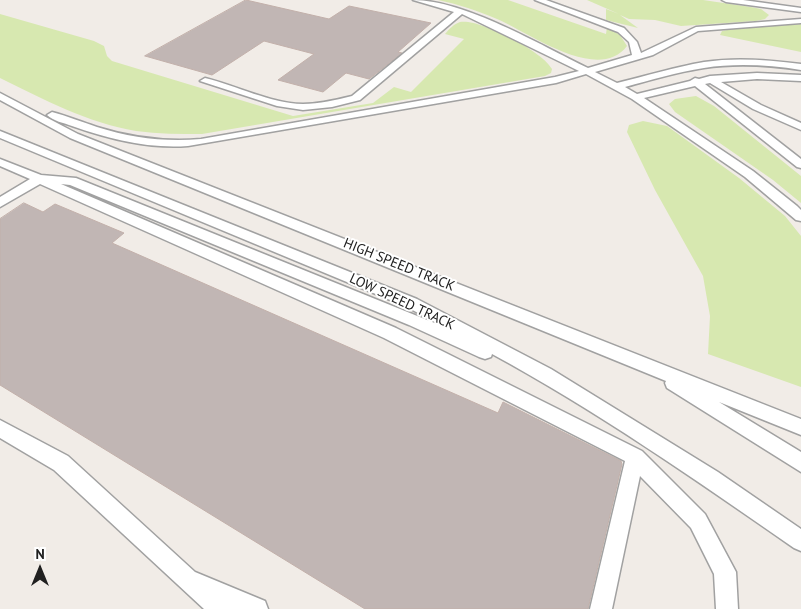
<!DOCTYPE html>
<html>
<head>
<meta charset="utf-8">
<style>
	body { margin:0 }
	#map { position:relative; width:801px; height:609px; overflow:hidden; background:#f1ece7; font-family:"PT Sans",sans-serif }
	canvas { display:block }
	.north { position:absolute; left:15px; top:544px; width:50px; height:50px; -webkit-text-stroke:4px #fff; paint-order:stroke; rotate:0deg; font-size:14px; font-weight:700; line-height:20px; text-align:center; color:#202020 }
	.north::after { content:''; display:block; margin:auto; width:18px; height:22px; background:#202020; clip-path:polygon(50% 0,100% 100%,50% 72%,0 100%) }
</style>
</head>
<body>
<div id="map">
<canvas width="801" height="609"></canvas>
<div class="north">N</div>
</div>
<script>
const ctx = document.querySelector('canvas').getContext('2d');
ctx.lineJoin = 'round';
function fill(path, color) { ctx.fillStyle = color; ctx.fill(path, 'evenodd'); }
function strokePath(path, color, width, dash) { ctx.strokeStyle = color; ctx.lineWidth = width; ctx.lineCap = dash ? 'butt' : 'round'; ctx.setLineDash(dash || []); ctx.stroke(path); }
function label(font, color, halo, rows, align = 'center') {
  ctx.font = font + ' "PT Sans",sans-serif'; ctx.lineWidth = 4; ctx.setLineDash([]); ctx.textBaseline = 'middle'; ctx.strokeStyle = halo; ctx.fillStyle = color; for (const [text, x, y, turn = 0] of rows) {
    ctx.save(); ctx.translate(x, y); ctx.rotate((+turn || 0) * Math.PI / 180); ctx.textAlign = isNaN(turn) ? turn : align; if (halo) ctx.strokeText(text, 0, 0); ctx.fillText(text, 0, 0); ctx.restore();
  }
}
const grass = new Path2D(`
	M 438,0 L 508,0 L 606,34 L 607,27 L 620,35 L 627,46 C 598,84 528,32 497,19 C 478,11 458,4 438,0 Z
	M 587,0 L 703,0 L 751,7 L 761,9 L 769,15 L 765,19 L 756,21 L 681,26 L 655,20 L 629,19 L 620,15 L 638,28 L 606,20 L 606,9 L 619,14 Z
	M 0,14 L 94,41 L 104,46 L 107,56 L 112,61 L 293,116 L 373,103 L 394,87 L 411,92 L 464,39 L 445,34 C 449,29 454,24 460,22 C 479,18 544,52 552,69 L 551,73 L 545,76 L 202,134 C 180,134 158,134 136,131 C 88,123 43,99 0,78 Z
	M 801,24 L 801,52 L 720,35 L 722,31 L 732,29 Z
	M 696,96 L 714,106 L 801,176 L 801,203 L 773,180 L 675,112 L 669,104 L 675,99 Z
	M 643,121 L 667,126 L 739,178 L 785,216 L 801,236 L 801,387 L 708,354 L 710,316 L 703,276 L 655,190 L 627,132 L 629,125 Z`);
const building = new Path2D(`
	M 246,0 L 329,19 L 349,6 L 431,23 L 398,52 L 402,53 L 369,79 L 346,73 L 323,92 L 278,80 L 314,54 L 264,41 L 212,75 L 145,56 Z
	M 24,203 L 43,212 L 55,204 L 124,233 L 112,243 L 498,413 L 503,402 L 621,461 L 622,464 L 588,609 L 365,609 L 0,385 L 0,219 Z`);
const service = new Path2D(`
	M 413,0 C 465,0 540,45 588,68 L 632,55 L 629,42 L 618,32 L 535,0 L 546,0 L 624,28 L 637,42 L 641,53 L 696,27 L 801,19 L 801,23 L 698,31 L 653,55 L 595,72 L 617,83 C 646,76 675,67 704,62 C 736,57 769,60 801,64 L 801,70 C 769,65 736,63 704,68 C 677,72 651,80 625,87 L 637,94 L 690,81 L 695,78 L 699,79 L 710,76 L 757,73 L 801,75 L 801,81 L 757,79 L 721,82 L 761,105 L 801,123 L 801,130 L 753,109 L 710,83 L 705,84 L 801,159 L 801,168 L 797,167 L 695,86 L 644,98 L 753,171 L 797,206 L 801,210 L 801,221 L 796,220 L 745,177 L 632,99 L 586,74 L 556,83 L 188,146 C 148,149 109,139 72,126 C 64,123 53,121 47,115 L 52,112 C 67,116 82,122 97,127 C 132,138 164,142 201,139 L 555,77 L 579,71 L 462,14 L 360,100 L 332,107 L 303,110 L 277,106 L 200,81 L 205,78 C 237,86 270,103 303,104 C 319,104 336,100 352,96 L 454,12 Z
	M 722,0 L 743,0 L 801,8 L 801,12 L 726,2 Z
	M 0,93 L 78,134 L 801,419 L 801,435 L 719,402 L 801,452 L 801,472 L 667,388 L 665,383 L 666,381 L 70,138 L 0,100 Z
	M 0,131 L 417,299 L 551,369 L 718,472 L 801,529 L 801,551 L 794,548 C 696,480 597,411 492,354 L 491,357 L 485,359 L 479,357 L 409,325 L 70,185 L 61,184 L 396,328 L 642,451 L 705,514 L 736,572 L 738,609 L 716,609 L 714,574 L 691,528 L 640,476 L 612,609 L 590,609 L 625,461 L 384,338 L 40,184 L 0,207 L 0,197 L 30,179 L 0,166 L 0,159 L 41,175 L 76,178 L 442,326 L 407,307 L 0,138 Z
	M 0,420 L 68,456 L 195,572 L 265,601 L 268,609 L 204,609 L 54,470 L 0,438 Z`);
const streetNames = [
	["HIGH SPEED TRACK",399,265,22],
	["LOW SPEED TRACK",402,302,25]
];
fill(grass, '#d7e8b0');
fill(building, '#c1b6b4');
strokePath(building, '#c2b0aa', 1);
strokePath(service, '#a1a1a1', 3);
fill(service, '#fff');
label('14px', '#202020', '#fff', streetNames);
</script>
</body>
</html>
